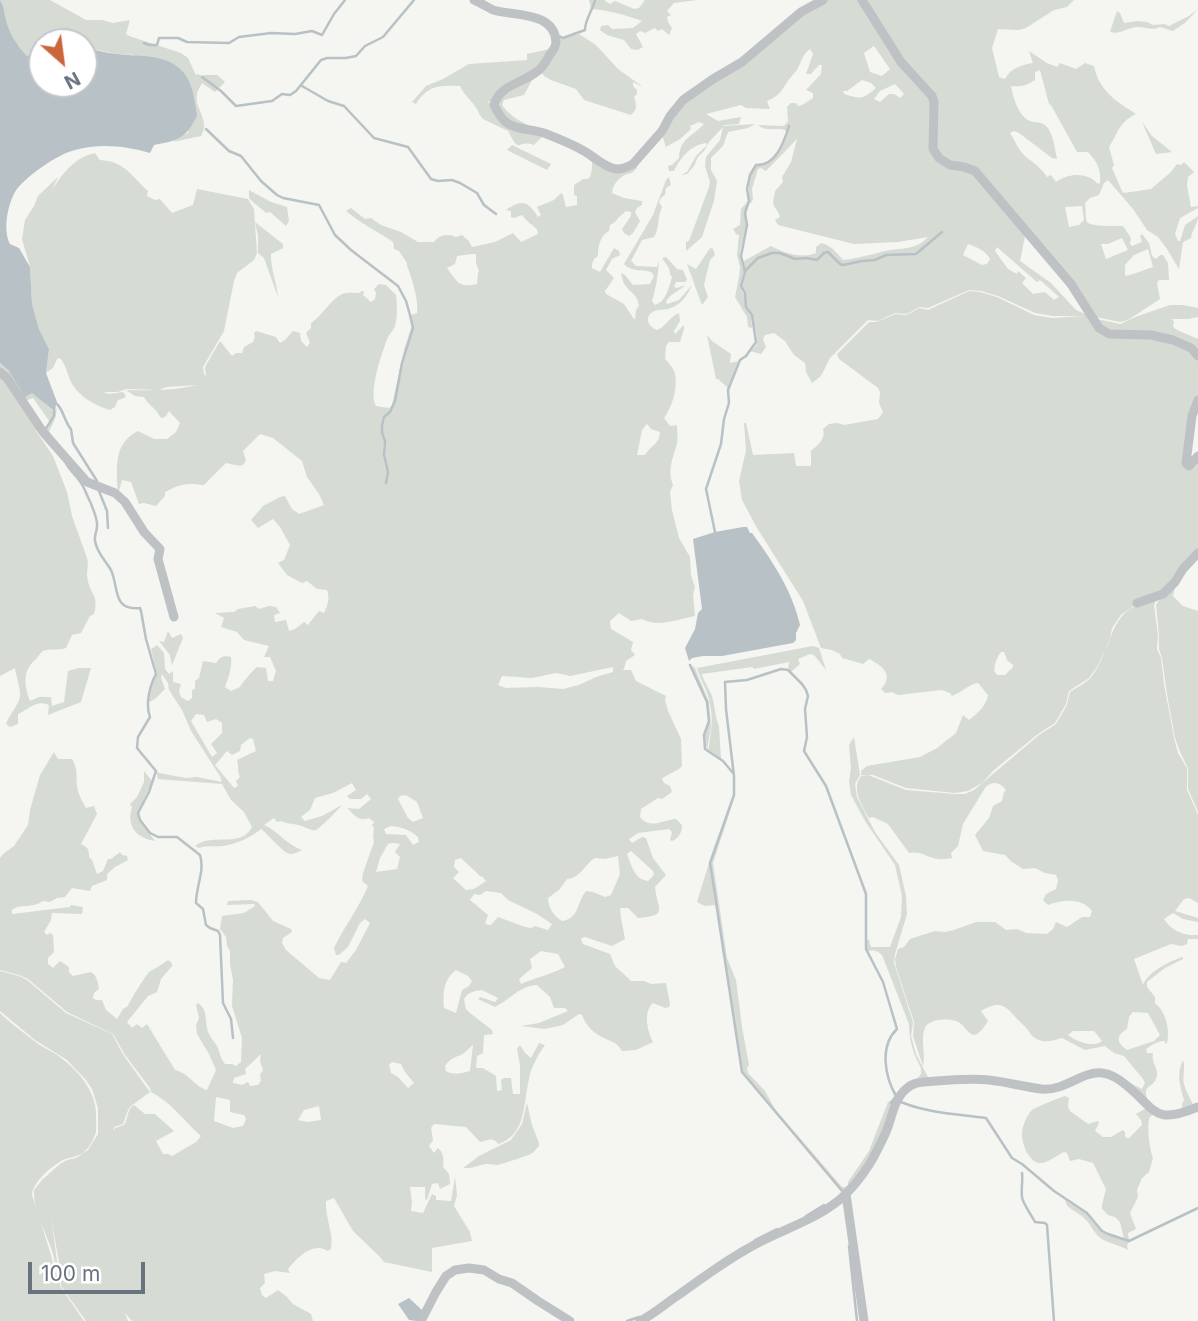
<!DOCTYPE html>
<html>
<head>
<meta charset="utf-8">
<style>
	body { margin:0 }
	#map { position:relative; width:1198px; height:1321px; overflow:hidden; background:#f5f5f2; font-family:Inter,sans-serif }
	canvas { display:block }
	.north { position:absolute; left:28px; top:28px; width:70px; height:70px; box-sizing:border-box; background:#fff; border:2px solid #c3c7cc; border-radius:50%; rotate:152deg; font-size:19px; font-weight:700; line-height:28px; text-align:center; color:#68737f }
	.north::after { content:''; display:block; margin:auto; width:24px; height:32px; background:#cb663c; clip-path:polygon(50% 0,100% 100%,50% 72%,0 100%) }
	.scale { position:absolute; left:28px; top:1262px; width:117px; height:32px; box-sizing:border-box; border:4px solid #68737f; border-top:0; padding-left:9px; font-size:21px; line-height:24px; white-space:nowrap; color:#68737f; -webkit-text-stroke:5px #fff; paint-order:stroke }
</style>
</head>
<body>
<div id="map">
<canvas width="1198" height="1321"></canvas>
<div class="north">N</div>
<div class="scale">100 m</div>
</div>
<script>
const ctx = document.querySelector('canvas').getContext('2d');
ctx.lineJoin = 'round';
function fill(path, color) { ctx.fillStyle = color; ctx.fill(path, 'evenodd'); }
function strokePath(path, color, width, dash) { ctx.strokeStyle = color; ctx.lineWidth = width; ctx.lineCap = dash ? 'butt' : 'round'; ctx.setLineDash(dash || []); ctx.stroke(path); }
const green = new Path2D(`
	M 0,0 L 50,0 L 86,20 L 102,20 L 113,23 L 130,20 L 126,34 L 129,36 L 181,53 L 188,58 L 196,75 L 198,74 L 202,76 L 203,75 L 217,75 L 225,82 L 215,92 L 202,83 C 201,86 197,91 197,94 C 194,110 211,120 201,136 L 173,142 L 189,132 L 134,55 L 116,54 L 84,47 L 84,42 L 42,42 L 42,50 L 27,56 C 15,43 9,34 5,16 C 4,10 4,6 0,0 Z
	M 589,0 L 594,0 L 593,6 L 595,0 L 604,0 L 610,4 L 615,1 L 634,9 L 639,8 L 645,0 L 697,0 L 674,3 L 667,11 L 671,15 L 667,17 L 668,22 L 672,28 L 669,35 L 662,29 L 658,31 L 655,28 L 645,33 L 640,31 L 636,34 L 643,47 L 637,50 L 631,49 L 624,40 L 607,35 L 600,30 L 601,26 L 608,25 L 612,29 L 633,28 L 642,21 C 625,15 609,10 591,9 Z
	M 825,0 L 861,0 L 890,47 L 932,96 L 931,120 L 939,159 L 975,172 L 1026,231 L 1020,261 L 1051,283 L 1076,310 L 1090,316 L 1099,329 L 1173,341 L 1198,357 L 1198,397 L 1185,463 L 1198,457 L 1198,551 L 1162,593 L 1143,599 L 1121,615 L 1112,628 L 1109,642 L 1097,667 L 1089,678 L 1069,691 L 1066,704 L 1055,723 L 1038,734 L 994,770 L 982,783 L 968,791 L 955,793 L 906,788 L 873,775 L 861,775 L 861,771 L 867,766 L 920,757 L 937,748 L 956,733 L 963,715 L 969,720 C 977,714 987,705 988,695 L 978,683 C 969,684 961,693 952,696 L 950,693 L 942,690 L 898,695 L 892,692 L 885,693 L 881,689 C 894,675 883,666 869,659 L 863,664 L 842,658 L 840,654 L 832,650 L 821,648 L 803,601 L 757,528 L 742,500 L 739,481 L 746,450 L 744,423 L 746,423 L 753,455 L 794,453 L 796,466 L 811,466 L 811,451 C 818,445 826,439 823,429 L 829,424 L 837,423 L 844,425 L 878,419 L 883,412 L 879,403 L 880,392 L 878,388 L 839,359 L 837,354 L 869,322 L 877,322 L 895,314 L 907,315 L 919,308 L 928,310 L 969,291 L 980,292 L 997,297 L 1034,315 L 1052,318 L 1085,316 L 1053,316 L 1035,313 L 998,296 L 981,291 L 969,290 L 928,308 L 919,307 L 907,314 L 895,313 L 878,321 L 868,320 L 830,358 L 821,376 L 812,383 L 806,372 L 805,363 L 794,355 L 785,341 L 774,333 L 765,335 L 763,339 L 766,347 L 761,354 L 750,351 C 754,348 756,347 757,342 C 759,334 751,316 748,308 C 745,300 748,297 742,286 L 746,271 L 742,262 L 771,246 C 783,253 802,259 816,253 L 816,247 L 821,243 C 831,245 836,252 843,260 C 856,259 868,255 881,252 C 897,247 915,252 928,237 L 898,242 L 854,244 L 778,225 L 775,220 L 780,217 C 779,211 773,206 773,203 C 773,199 775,195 775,191 L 783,182 L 782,177 L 791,162 L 797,139 L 766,171 L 761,168 L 758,169 L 752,189 L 753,198 L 752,202 L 748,204 C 750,189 746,180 756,166 C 777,166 785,142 790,126 L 787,131 C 777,126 767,133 758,125 L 784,126 L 788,121 L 787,107 L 791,103 L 796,103 L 798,106 L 802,105 L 813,98 L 813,93 L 806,90 L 821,74 L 822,65 L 819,65 L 811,74 L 806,74 L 813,54 L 810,49 C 802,55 803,59 798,68 C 796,72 794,73 791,77 C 782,88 782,95 767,101 L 770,109 L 746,108 L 741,105 L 706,114 L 718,121 L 741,117 L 739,124 L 724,125 L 723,126 L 755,124 L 748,128 L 728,132 L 723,146 L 711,158 L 711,170 L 717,181 L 714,201 L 702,237 L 686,251 L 686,242 L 689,241 L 709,187 L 710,182 L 705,166 L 706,157 L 720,140 L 723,127 L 709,142 L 704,151 L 698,157 L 694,166 L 687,174 L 681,175 L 687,172 L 696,156 L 707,145 L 706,143 C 691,145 680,158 674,171 L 669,171 L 668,166 L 672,165 L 679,158 C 680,138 692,137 704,124 L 699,122 L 690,126 L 691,129 L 680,139 L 666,147 L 662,135 L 677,107 L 802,12 ZM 874,46 L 890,69 L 882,76 L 870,72 L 864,53 ZM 862,80 L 871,83 L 876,88 C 862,100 861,99 844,94 L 843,91 L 847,91 ZM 895,84 L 904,94 L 900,98 L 894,94 L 889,94 L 880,102 L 874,99 L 880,91 ZM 968,244 C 977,247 986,251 990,259 L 987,264 L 982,265 L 963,255 ZM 997,247 L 1037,282 L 1040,280 L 1059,297 L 1054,300 L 1045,292 L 1033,294 L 1022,283 L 1026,278 L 1018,271 L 1017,274 L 1008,269 L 995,251 ZM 1001,652 L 1004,652 L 1007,660 L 1013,665 L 1013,667 L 1005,675 L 998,675 L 995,673 C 993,667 997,657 1001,652 Z
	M 863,0 L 1074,0 L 1067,7 L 1054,10 L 1026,28 L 1019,30 L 998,29 L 992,48 L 999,77 L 1005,79 C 1010,68 1022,65 1033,63 L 1029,51 L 1047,63 L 1057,67 L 1060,63 L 1076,69 L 1085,63 L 1094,66 C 1099,91 1116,101 1136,114 C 1119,122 1118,133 1109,147 L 1114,165 L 1112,168 L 1122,191 L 1124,193 L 1151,189 L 1171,172 L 1177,164 L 1181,165 L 1184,162 L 1194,172 L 1188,177 L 1187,186 L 1191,207 L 1198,206 L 1198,208 L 1180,218 L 1175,234 L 1178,241 L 1180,241 L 1185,225 L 1198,216 C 1198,224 1192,230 1191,238 L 1183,242 L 1179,269 L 1167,249 L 1158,237 L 1147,230 L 1133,209 L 1108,180 L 1104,183 L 1099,195 L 1090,198 L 1085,203 C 1086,207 1085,218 1087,222 C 1091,227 1116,226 1123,226 L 1131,238 L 1130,244 L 1132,246 L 1142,242 L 1140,236 L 1142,234 L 1149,243 L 1152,256 L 1156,259 L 1160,255 L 1163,255 L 1168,263 L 1169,280 L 1159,280 L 1157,283 L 1160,299 L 1128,320 L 1120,322 L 1091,316 L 975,171 L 950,165 L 933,149 L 934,102 ZM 1040,70 L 1049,104 L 1051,105 L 1077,152 L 1088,152 C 1098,163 1101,169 1100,183 L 1098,184 C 1087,172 1069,173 1056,182 L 1051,175 L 1047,177 C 1042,169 1034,163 1026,157 C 1019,151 1015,141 1010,133 L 1014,131 L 1019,133 L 1052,158 L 1057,159 C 1055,149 1053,132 1046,126 C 1041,121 1035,123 1030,121 C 1018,116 1013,97 1011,86 C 1021,87 1026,86 1035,80 L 1035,72 ZM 1082,206 L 1084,220 L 1079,225 L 1069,227 L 1065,207 ZM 1122,238 L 1128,250 L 1106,259 L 1101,244 L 1108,244 ZM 1148,249 L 1153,267 C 1143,270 1135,274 1125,276 L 1125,265 L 1134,255 Z
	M 1198,9 L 1185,23 L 1173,31 L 1160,27 C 1151,31 1147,27 1138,27 C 1127,27 1121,35 1110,32 L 1117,11 L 1120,13 L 1124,23 L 1138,21 L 1147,22 L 1153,25 L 1164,24 L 1169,26 L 1189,16 Z
	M 579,34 L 596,45 L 618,69 L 643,87 L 633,82 L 633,86 L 637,90 L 637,94 L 634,97 C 637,105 637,110 631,115 L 584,100 L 576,89 L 551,80 L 544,76 L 540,70 L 556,36 L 563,38 Z
	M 554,48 L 526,78 L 493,104 L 486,100 L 493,106 L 501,119 L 544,134 L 611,169 L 636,166 L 637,168 L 632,173 C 621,174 613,183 612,193 L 624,198 L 642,201 L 642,205 L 637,208 L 635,212 L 640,221 L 633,233 L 629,236 L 624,233 L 622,229 L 631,216 L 631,212 L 626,211 L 618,218 L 615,222 L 610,225 L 609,231 C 600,236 598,246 598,256 C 593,259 592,262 592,268 L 600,272 L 614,248 L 619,251 L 620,255 L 612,259 L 606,270 L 614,278 L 605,291 L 606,294 L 624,304 L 634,319 L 635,319 L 636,310 L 639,306 C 637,289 624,294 621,273 L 625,275 L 633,285 L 650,284 L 654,276 L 651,272 C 642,269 631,272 624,264 L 653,215 L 666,180 L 669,177 L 671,185 L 666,188 L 665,195 L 661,198 L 659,202 L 662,207 C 657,218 660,227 654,237 L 642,240 L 631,261 L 636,266 L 657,267 L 659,261 C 658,275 656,288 652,301 L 655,305 C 666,302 669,287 672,277 L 670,274 L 669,268 L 662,258 L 666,257 L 677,269 L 683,270 L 687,280 L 685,282 L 676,282 L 674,287 L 677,288 L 685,285 C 679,292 670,293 666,302 L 667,304 L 679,300 L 692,285 C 687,296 680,306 668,309 C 663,310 656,309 651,313 C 644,320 650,327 657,330 C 666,327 670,316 679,313 L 680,321 L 674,331 L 675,334 L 684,325 L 684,329 L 680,342 L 669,342 L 666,346 L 665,359 C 669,363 674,369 675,374 C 678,388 672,407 664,418 L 670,426 L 677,425 C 677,431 678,438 677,444 C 673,457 667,471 673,485 L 670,492 L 672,510 L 679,538 L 690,557 L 691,575 L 695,587 L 693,595 L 695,616 C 678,619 658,628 642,619 L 631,621 L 619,613 L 610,621 L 611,629 L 633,642 L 631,650 L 635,655 L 626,661 L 624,669 L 622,670 L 631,670 L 636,681 L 666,696 L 665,700 L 668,711 L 681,739 L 682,766 L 679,769 L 664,777 L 662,779 L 664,783 L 670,786 L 672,792 L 662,799 L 658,798 L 641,809 L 640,817 C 650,830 663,820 676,819 L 682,825 C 683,831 678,839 672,841 L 670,840 L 672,832 L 669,829 L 638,833 L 629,839 L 632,843 L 642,837 L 646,838 L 653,858 L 666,875 L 655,887 C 657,910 670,915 638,918 L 628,908 L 620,908 L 621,918 L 625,939 L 612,946 L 585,937 L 582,938 L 581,940 L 583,944 L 610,954 L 615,966 L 631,981 L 644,981 L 651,984 L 666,983 L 670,1004 L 669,1007 L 665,1008 L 653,1003 C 643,1012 647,1030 653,1042 L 636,1050 L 622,1051 C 616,1041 611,1042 602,1037 C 592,1032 586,1025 582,1015 L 579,1014 L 563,1025 L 545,1029 L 521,1026 L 539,1023 L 568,1011 L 565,1008 L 554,1008 L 550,997 L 537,985 C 519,986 510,1000 495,1007 L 478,999 L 480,997 L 495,1002 L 498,998 L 482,990 C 474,991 468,992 464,999 L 466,1009 L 470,1013 L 492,1030 L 493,1034 L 484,1035 L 483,1053 L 477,1056 L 476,1068 L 483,1068 L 496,1076 L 497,1091 L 502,1090 L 501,1080 L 504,1078 L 511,1078 L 513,1094 L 520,1094 L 520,1065 L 517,1049 L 520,1045 L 525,1053 L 531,1058 L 539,1043 L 545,1045 C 538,1055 531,1067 529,1079 C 523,1103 527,1135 498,1144 C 493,1136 488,1141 480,1142 L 466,1127 L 434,1124 L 431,1128 L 433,1140 L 429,1146 L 434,1153 L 438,1148 C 444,1153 444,1160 443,1167 L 449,1174 L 450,1184 L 440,1189 L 438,1183 L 432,1184 L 427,1200 L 425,1199 L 425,1187 L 410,1187 L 412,1202 L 411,1211 L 423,1213 L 432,1194 L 436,1196 L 436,1200 L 451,1201 L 455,1177 L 457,1195 L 454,1206 L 470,1232 L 472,1241 L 432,1248 L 432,1272 L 384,1262 L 381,1258 L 353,1231 L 334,1198 L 326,1201 C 325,1218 334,1233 331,1249 L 328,1251 C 313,1241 297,1258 288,1269 L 290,1273 L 275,1271 L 264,1274 L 265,1283 L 260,1288 L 262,1295 L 266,1298 L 278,1290 L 286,1296 L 293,1304 L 311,1314 L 313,1321 L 132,1321 L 125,1313 L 128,1321 L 86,1321 L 61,1286 L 60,1268 L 51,1217 L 59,1275 C 55,1269 55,1262 53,1254 C 47,1234 33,1211 34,1190 L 42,1180 L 60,1164 L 67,1160 L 76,1158 L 88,1150 L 98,1134 L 98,1108 L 92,1089 L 86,1080 L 67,1060 L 35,1040 L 0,1011 L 0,971 L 19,976 L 27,980 L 66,1013 L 112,1034 L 124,1056 L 150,1092 L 131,1106 L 128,1110 L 123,1124 L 114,1127 L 113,1131 L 115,1128 L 124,1125 C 129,1119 126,1110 134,1105 L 145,1114 L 155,1114 L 174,1131 L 156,1141 L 163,1154 L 168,1154 L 172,1156 L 196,1142 L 201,1136 C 184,1121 171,1102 151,1092 L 150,1088 L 125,1055 L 113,1034 L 67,1012 L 28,979 L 19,975 L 0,970 L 0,858 L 3,854 L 14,846 L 28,825 L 30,810 L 40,775 L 54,752 L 58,759 L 72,759 C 78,769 76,775 77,787 C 78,794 82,801 86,808 L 94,806 L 97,814 L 81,844 C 88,848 89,848 89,857 L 92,860 L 97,874 L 103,871 L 108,859 L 111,859 L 120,852 L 122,855 L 127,856 L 128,860 L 115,867 L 107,874 L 107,880 L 92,886 L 90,891 L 72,888 L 65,897 L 57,898 L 50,902 L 43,901 C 31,909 21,903 12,910 L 12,914 L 70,907 L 71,905 L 83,907 L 82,914 L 52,913 L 51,920 L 44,932 L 47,935 L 50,933 L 53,935 L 54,952 L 48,958 L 48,964 L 53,968 L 60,961 L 69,967 L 69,972 L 73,976 L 91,972 C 97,976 98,982 99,989 L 94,993 L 93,998 L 96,1000 L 102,1000 L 106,1010 L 117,1019 L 123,1009 L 128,1006 C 129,1002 146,975 149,972 C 155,968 162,965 168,960 L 172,963 L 172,966 L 161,979 L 157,992 L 148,996 L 127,1022 L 132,1028 L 137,1024 L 142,1028 L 147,1024 L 175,1070 C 190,1074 194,1086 207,1090 L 216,1070 L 209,1054 L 197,1034 L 196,1025 L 199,1018 L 196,1005 L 198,1003 C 209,1010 204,1023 209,1034 C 211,1039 216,1043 218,1048 C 220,1054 221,1059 225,1064 L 232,1064 L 236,1066 L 241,1062 L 242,1038 L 232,1006 L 233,980 L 230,964 L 230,951 L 227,946 L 226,937 L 220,929 L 222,916 L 244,913 L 255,906 L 254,904 L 227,905 L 228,901 L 251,900 L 258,902 L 273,921 L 291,929 L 292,932 L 283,938 L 282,943 L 286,950 L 319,978 L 330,980 L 341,962 L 346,963 L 356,950 L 370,923 L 365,919 L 360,923 L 348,947 L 339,955 L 336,955 L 334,948 C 344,927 359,908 368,886 L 362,881 L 363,873 L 374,842 L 373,836 L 374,828 L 372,825 L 374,822 L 369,818 C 358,822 355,815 347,808 L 359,809 L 371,799 L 367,794 L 361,799 L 350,799 L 347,796 L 356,790 L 352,783 L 333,793 L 315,798 L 310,810 L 301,817 L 305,821 L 322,816 L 342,805 C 339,809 319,829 316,830 C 310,831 304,826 298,825 C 291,823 287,824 281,821 L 277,822 L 274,818 L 264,825 C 278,831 287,845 302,850 C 298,852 294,854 290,854 C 283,853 268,834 261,829 C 250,838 236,844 223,846 C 214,847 207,845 199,848 L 195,846 C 198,844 201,842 205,841 C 221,837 243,845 252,827 L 244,812 L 231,800 L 222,784 L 158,779 L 156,771 L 159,773 L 186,778 L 197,777 L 222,782 L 220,776 L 191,731 L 182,710 L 169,690 L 168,683 L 162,674 L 161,678 L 165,689 L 155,699 L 149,702 L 152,681 L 157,674 L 151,649 L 157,645 L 164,653 L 165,669 L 169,674 L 173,671 L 173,682 L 181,684 L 179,691 L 181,697 L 188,701 L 192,698 L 192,690 L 195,689 L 195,681 L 199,678 L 203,661 L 216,663 C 220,657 223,655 231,657 C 232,668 229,676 225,687 L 231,691 L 240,687 C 242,683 253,670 257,667 L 266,668 L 268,681 L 273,681 L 276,671 L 270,657 L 264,657 L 269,646 L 244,640 L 237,632 L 221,627 L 224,618 L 215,613 L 234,612 L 238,609 L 255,606 L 259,609 L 269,606 L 276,607 L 280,613 L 274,615 L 275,622 L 286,620 L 289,631 L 295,629 L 304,622 L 308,625 L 319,611 L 324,613 C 328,605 330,598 327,590 L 317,589 L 307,581 L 302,583 L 287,575 L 278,563 L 284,560 L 290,545 L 280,527 L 273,519 L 258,528 L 251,520 L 263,506 L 280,497 L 285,496 L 292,509 L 299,514 L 324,505 L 319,494 L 307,477 L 302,461 L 273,438 L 260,434 L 243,451 L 246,460 L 244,464 L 240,466 L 226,463 L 204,485 C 186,483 182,483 165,492 L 165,496 L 156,506 L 144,503 L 139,504 L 131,482 L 122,480 L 118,495 C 117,470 112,444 138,431 L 154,439 L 167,439 L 176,432 L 180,423 L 169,411 L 166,416 L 163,418 L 160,417 C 157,409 148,405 144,397 L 135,396 L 126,390 C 148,391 177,390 197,385 L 166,387 L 159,390 L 126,389 L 118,392 L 103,392 L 109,394 L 123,392 L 126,396 L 124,398 L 118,400 L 115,407 L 110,410 C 96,406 80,397 72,384 C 67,374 67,367 60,358 L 57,359 L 53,368 L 46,373 L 49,349 L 39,329 L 32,304 L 30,267 L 22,239 L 25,220 L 34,206 L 38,196 L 58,177 L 50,194 C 60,176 74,157 95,153 L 100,160 C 126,162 131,176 148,191 L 147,196 L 155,200 L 160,199 L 172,213 L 193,205 L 197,189 L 248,199 L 254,209 L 257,253 L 254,260 L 237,273 L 234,281 L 224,331 L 203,367 L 204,374 L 206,376 L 205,367 L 220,341 L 232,356 L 236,353 L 242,353 L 244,347 L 253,342 L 255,337 L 254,333 L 256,331 L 276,337 L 280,343 L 285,340 L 293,331 L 300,333 L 301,341 L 307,347 L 310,343 L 306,333 L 311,328 L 311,323 C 322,316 331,299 342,294 C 347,292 355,293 360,293 L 361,291 L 364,291 L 363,295 L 371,302 L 375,299 L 376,293 L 374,289 L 379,284 L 386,285 L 396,295 C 397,303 398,321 394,328 C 393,331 390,333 388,337 C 382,352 368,392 376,406 L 389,408 L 392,405 L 404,350 L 412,325 L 412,328 L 402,363 L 394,401 L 389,412 L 383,417 L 381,425 L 381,434 L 384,441 L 383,456 L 387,472 L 386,484 L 388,472 L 385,455 L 385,441 L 382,433 L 382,425 L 384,418 L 390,412 L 395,401 L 403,363 L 413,328 L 411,315 L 417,313 C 419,301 412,278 407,266 L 407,263 L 399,251 L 394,249 L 393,242 C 377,231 361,224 346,211 L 351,208 L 365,219 L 371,218 L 381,225 L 401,232 L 418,242 L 434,242 C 439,235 448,233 456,237 L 462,235 L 469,241 L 472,247 L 495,242 L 513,233 L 521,242 L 538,234 L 537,229 L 527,221 L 522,215 L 514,218 L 511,217 L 511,211 L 506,210 C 522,199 528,201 538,217 L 541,215 L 537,207 L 554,200 L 561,193 L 563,195 L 566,207 L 577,205 L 577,196 L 574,195 L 574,185 L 583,179 L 588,179 C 592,176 592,167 592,162 L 581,153 L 544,135 L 534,145 C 516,139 521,156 508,131 L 483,119 C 480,116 479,113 477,109 C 472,101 464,95 460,86 C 439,85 428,85 416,104 L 412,102 L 426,86 L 443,79 L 469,64 L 527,60 L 527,54 ZM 472,254 L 476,254 L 476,263 L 479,271 L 478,273 L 477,284 C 459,288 458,283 447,268 L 455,264 L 457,256 ZM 647,424 L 651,429 L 660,432 C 660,444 650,446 645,455 L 637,455 L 642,430 ZM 613,667 L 613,672 L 596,677 L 579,685 L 563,689 L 538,687 L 506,688 L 498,685 L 502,676 L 532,678 L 556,673 L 570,676 ZM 196,714 L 204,715 L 207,722 L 216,719 L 222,723 L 222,733 L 211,744 L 217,753 L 212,757 L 191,721 ZM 250,738 L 253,739 L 256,751 L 237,760 C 239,766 237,771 240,777 L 236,781 L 238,786 L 234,788 L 215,765 L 227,751 L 232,755 L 240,751 L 241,745 ZM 406,795 L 417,802 L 423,818 L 413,822 L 408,818 L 398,799 L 400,796 ZM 391,826 C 402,827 410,830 418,837 L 419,842 L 413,845 L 406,835 L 386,834 L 384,829 ZM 393,843 L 400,844 L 395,852 L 400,857 L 397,869 L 376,872 L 380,858 L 388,844 ZM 631,851 L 653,871 L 654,875 L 648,881 C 634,879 632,866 627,854 ZM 618,856 L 620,874 L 611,895 L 605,897 L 593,892 L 586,891 C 577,902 579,919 562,921 C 554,916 548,908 548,898 L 559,890 L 567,879 C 578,879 584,867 592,860 L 595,858 L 605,859 ZM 461,858 L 480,876 L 483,877 L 486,881 L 474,889 L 466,890 L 453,878 L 459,872 L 454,867 L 455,860 ZM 486,891 L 501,893 L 508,900 L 537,914 L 552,924 L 548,930 L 535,926 L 531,928 L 525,927 L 498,917 L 491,925 L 488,925 L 485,923 L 488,915 L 470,900 L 474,894 L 480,895 ZM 541,951 L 558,954 L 565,967 C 552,974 535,978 521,984 L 519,979 L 532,968 L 530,959 ZM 456,970 L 468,976 L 472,981 L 469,986 L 462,990 L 456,1013 L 444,1008 C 443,993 443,980 456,970 ZM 473,1045 L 470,1071 C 462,1073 454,1076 446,1071 L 445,1066 C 451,1058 453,1058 461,1055 C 465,1053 469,1048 473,1045 ZM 261,1054 L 260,1061 L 263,1070 L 260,1075 L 261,1081 L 258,1085 L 250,1086 L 248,1082 L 242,1085 L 233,1083 L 234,1078 L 246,1074 L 245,1069 ZM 392,1062 L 401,1064 L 405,1072 L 414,1083 L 408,1088 L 398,1077 L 391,1073 L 389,1065 ZM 216,1097 L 230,1100 L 230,1112 L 244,1115 L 246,1119 L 243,1126 L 233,1128 L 214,1121 ZM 319,1106 L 321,1120 L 307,1122 L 298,1120 L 304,1110 Z
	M 535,75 L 524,95 L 504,100 L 502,105 C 514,121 527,124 544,132 L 507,123 L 496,101 Z
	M 1142,122 L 1152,136 L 1172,152 L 1156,154 Z
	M 512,145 L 551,164 L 547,170 L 507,150 Z
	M 249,190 L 271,202 L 287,207 L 289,221 L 286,226 L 270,212 L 266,213 C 260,207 254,204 249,198 Z
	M 748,201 L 745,211 L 746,225 L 740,251 L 741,262 L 744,272 L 740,286 L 745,297 L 746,307 L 751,315 L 752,328 L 748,327 L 747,317 L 735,297 L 739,277 L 740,267 L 737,255 L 739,235 L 736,234 L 733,229 L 740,225 L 741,209 Z
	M 255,222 L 283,244 L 283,248 L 271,254 C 270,266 277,284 278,297 L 264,258 L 258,253 L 258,236 Z
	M 710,248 L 713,249 L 715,255 L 710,260 L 704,285 L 708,297 L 702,305 L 687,264 L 696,269 Z
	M 1170,305 L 1183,305 L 1198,308 L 1198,317 L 1188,319 L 1172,319 L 1174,322 L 1173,327 L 1177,330 L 1198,339 L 1198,355 L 1173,340 L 1110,333 L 1092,318 L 1120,324 L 1138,316 Z
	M 707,335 L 712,341 L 731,354 L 730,363 L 738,361 L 728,388 L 718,379 L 716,379 Z
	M 0,363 L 53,411 L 56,406 C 58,415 53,423 49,431 L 76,468 L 98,489 C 85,488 70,473 66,461 L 44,432 L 49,427 L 54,414 L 50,422 L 33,398 L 25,401 L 0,371 Z
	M 0,373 L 33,419 L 36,431 L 53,456 L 67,492 L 72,516 L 87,558 C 89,564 87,568 87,575 C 88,593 100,594 94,614 L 90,616 L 81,633 L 72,635 L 66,648 C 59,651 49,648 43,651 C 40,653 38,657 36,659 C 22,671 24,684 30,701 L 39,697 L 51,697 L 52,706 L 64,702 L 68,671 L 78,668 L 91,668 L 81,702 L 48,715 L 49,705 C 36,699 29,709 18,714 L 18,724 L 10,727 L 6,724 C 9,715 18,706 20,697 C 21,691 16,675 15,668 L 0,676 Z
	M 1176,583 L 1173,596 L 1183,606 L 1198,611 L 1198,812 L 1188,789 L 1188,768 L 1180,752 L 1175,738 L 1167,694 L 1162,658 L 1159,649 L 1159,636 L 1156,605 L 1163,594 Z
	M 1156,601 L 1154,605 L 1158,636 L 1157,649 L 1161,658 L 1164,684 L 1174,738 L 1178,753 L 1187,768 L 1187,790 L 1198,815 L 1198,903 L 1189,898 L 1184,899 L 1175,911 L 1198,918 L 1198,922 L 1183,919 L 1173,913 L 1164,919 C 1171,931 1185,936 1198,935 L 1198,939 L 1188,939 L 1187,944 L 1182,946 L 1171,944 L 1134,959 L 1143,985 C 1148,972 1169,961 1183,957 L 1183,959 L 1165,968 L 1147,982 L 1147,987 L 1155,997 L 1155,1003 C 1166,1012 1170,1029 1167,1043 L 1165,1044 L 1165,1041 C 1157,1041 1152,1045 1146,1049 L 1147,1053 L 1153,1053 C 1151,1063 1158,1067 1157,1075 C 1154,1092 1139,1080 1150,1106 L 1130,1083 L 1142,1089 L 1145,1083 L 1143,1079 L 1124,1056 L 1114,1053 L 1105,1046 L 1085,1050 L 1062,1038 C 1055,1040 1046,1043 1039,1040 C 1033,1038 1031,1034 1027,1029 C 1025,1026 1022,1024 1019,1021 C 1006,1006 1001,999 981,1011 L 988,1021 C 970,1050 969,1025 956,1021 C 948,1018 928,1019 925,1028 C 920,1039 926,1054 923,1066 L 913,1036 L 914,1022 L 896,967 L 895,959 L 898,949 L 904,947 L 910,939 L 935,931 L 945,932 L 954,930 L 976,922 L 995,922 L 1006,930 L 1017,929 L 1026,933 L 1047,934 L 1053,929 L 1056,922 L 1067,927 L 1082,917 L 1090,917 L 1092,911 C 1081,897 1062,900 1048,905 L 1043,900 L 1046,894 L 1056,889 L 1058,880 L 1056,875 L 1045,873 L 1035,868 L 1023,869 L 1012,862 L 1005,855 L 983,851 L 975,835 L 989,818 L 993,806 L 1002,801 L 1004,792 L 1006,790 C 1000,782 992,780 985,788 L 963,824 L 958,846 L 951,853 L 952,858 C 946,859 939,860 933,858 C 924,855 919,851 909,853 L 888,824 L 873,817 L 869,818 C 862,805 851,790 861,776 L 868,775 L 906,790 L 955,794 L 965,794 L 974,790 L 1039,735 L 1056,724 L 1067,705 L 1070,692 C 1077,687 1087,683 1092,676 C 1110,653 1109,614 1140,604 C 1145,602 1151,602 1156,601 ZM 1133,1012 L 1148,1013 L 1160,1035 L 1154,1041 L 1127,1050 C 1116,1042 1116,1036 1127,1029 L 1129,1017 ZM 1073,1031 L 1094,1031 L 1102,1041 C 1093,1048 1077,1042 1068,1035 Z
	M 168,631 L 172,638 L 181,634 L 183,638 L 172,665 L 170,655 L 159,641 L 164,642 Z
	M 813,646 L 819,648 L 826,670 L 814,655 L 810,654 L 798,659 L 800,664 L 791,672 L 788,670 L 789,662 L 754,669 L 752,667 L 702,674 C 704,682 709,688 712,696 C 715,706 715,717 719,726 L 721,759 L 712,752 L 708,751 C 711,734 714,717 709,700 C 707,689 700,679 697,668 Z
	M 690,664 L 695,668 L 709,702 L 711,727 L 707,750 L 704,735 L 709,721 L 707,702 Z
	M 854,737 L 860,775 L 855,784 L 857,797 L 875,832 L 899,865 L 906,896 L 907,914 L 895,954 L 894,963 L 913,1022 L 911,1036 L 916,1054 L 930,1081 C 922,1081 912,1082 905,1088 C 895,1098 892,1114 887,1126 C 880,1144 872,1164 860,1179 C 844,1198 822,1214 800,1223 C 787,1229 773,1233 760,1240 C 735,1254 712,1271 688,1287 C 670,1299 651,1321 629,1321 L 653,1311 L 673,1295 L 760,1237 L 793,1223 L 828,1204 L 844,1192 L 743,1072 L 710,863 L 735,796 L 713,863 L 727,958 L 736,980 L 742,1027 L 749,1065 L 747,1068 L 748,1073 L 765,1091 L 775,1109 L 842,1187 L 845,1187 L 848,1185 L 848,1182 L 869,1151 L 888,1102 C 895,1099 898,1092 904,1087 C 909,1082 919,1080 921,1073 C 922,1069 920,1066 918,1062 C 912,1050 909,1038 909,1024 L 882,955 C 878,951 873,949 867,952 L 866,939 L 869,940 L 871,947 L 890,947 L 901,917 L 902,896 L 895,865 L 865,821 L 851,795 L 849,781 L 851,768 L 849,745 Z
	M 144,771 L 152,781 L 138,813 L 140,821 L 155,841 C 136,838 126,826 132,807 L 130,804 L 137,797 L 144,782 Z
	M 709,863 L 715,905 L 705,906 L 697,902 Z
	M 0,1013 C 10,1023 22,1031 33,1040 C 41,1047 52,1051 60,1057 C 80,1072 98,1094 96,1119 C 96,1125 97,1130 95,1135 C 93,1141 88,1149 83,1153 C 77,1157 70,1157 63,1160 C 52,1166 33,1181 32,1195 L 51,1255 L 55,1272 L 59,1278 L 60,1286 L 84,1321 L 0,1321 Z
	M 1183,1060 C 1186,1068 1182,1075 1184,1084 C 1186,1092 1191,1099 1194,1107 L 1182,1112 L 1182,1104 L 1184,1100 C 1180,1086 1176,1074 1183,1060 Z
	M 1065,1096 L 1069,1098 L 1068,1107 L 1070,1111 L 1088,1124 L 1098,1121 L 1099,1123 L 1095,1131 L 1103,1137 L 1111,1137 L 1123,1130 L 1125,1132 L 1125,1136 L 1127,1138 L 1129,1138 L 1142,1125 L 1141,1120 L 1136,1114 L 1148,1107 L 1155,1114 C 1153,1115 1151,1116 1150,1117 C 1146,1124 1150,1152 1153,1158 L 1149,1172 L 1142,1178 L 1137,1190 L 1138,1197 L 1130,1213 L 1136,1229 L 1128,1233 L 1129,1240 L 1124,1239 L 1120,1222 L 1115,1217 L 1108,1215 L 1102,1209 L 1102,1205 L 1106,1189 L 1093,1163 L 1079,1159 L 1070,1161 L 1067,1153 L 1064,1152 C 1057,1155 1047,1164 1039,1163 C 1029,1161 1023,1146 1022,1137 C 1021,1129 1026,1117 1031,1111 C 1035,1107 1059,1098 1065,1096 Z
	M 527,1103 L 532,1125 L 539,1143 L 539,1146 C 537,1148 534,1152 531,1154 C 529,1155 499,1165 498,1165 C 495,1165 488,1164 486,1164 C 478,1165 472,1169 463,1168 L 479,1156 L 511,1140 L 522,1124 Z
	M 1065,1200 L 1087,1214 L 1102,1232 L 1129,1242 L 1127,1245 L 1128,1250 C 1120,1245 1110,1244 1102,1239 C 1094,1234 1091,1224 1084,1218 C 1077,1211 1066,1209 1065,1200 Z`);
const water = new Path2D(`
	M 0,0 C 4,6 4,10 5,16 C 9,33 15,43 27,56 L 42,50 L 42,84 L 84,84 L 84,47 C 95,50 106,53 117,54 C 141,57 167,53 184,73 C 193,84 195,102 197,116 C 185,139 180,140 154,145 L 150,153 C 126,146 100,143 75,150 C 58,154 24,177 15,192 C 7,206 3,231 10,244 L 19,248 L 30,267 L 32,304 L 39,329 L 49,349 L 46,373 L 57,402 L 54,411 L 32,393 L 25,397 L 9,371 L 0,363 Z
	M 743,527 L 747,527 L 750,533 L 752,533 C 773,562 792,590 800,625 L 796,633 L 796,640 L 793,643 L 722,656 L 703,656 L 692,658 L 689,661 L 685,648 L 695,629 L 698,613 L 702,609 L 693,539 L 715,532 Z
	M 409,1298 L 424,1312 L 417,1321 L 409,1320 L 398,1304 Z`);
const stream = new Path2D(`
	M 557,35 L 563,38 L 585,30 C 585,19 593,10 595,0
	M 144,43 L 149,45 L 157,45 L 159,38 L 178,38 L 187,42 L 229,43 L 239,37 L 271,33 L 295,34 L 312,31 L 322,35 L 334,14 L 345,0
	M 202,77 L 221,91 L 236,106 L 272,101 L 282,94 L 290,95 L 296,91 L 321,60 L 327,58 L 346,58 L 356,56 L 365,46 L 383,37 L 414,0
	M 302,86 L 328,101 L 344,106 L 374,138 L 408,147 L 431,179 L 438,181 L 452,180 L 460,183 L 477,193 L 484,205 L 496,214
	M 206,129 L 229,151 L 241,156 L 261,181 L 277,195 L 283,198 L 319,205 L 335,235 L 351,250 L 398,286 L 406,301 L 410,315 L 413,328 L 402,363 L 395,401 L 390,412 L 384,417 L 382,425 L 382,433 L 385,441 L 384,455 L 388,472 L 386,483
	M 746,270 L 758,258 L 772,253 L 780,253 L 795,259 L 806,258 L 817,260 L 824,253 L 828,252 L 840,264 L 843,265 L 862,261 L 875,260 L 886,255 L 916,254 L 942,232
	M 57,404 C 64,411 64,421 71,429 L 73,443 L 97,481
	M 45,430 L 54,416 L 54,411
	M 66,463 C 69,470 75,474 79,480 C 82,484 85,490 87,495 C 90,501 98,519 97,526 C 97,532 94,535 95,541 C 97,553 105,560 111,570 C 119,587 112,611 140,608 L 141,611 L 146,639 L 156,674 C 150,685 145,704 150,717 L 138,737 L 137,748 L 156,771 L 149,792 L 138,813 L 140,820 L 150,833 L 158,837 L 177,837 L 200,855 C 205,871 196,886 196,903 L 203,909 L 206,925 L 210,928 L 218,931 L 220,935 L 223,1003 L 231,1019 L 233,1038
	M 99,491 L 107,511 L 108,528
	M 715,532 L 706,489 L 721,444 L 724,419 L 729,403 L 728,390 L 740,360 L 746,356 L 756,342 L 752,315 L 746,307 L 745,293 L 741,286 L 745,272 L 741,256 L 747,225 L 745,213 L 749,201 L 747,189 L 750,175 L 756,165 C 776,166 784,142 789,126
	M 690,665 L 707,702 L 709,721 L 704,735 L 705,749 L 723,761 L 733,773
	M 901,1102 C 927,1113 958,1114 986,1118 L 1012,1158 L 1022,1164 L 1054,1191 L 1087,1213 L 1102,1231 L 1108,1234 L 1129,1241 L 1198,1208
	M 1022,1173 C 1023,1181 1021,1188 1022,1197 C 1022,1202 1032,1216 1035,1222 L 1045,1223 L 1047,1225 L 1054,1321
	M 843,1192 L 742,1072 L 710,863 L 734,795 L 734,776 L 726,709 L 725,682 L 747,680 L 781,669 L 788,670 L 802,684 L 806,690 L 808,696 L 805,709 L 807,737 L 804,751 L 826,786 L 866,894 L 866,949 L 883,982 L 897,1029 C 879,1046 885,1077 896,1096 L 891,1103
	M 806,1216 L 824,1205
	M 755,1240 L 777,1229
	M 849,1246 L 857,1321
	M 627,1321 L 639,1317`);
const minor = new Path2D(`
	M 474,0 C 481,3 487,7 493,10 C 513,16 555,11 556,42 C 556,47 552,52 549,56 C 545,63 542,69 535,73 C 521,83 499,86 494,105 C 497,111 501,119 507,123 C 517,130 532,129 544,133 C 557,138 572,144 584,151 C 593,156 602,165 612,168 C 620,171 627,167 633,164 L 662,131 L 670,116 L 683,100 L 713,79 L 742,62 L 801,12 L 823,0
	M 862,0 L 901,62 L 932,96 L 934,102 L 933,149 L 939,158 L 950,165 L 964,167 L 975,171 L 1071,284 L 1099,328 L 1109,334 L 1151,335 L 1173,340 L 1191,348 L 1198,356
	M 0,372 L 7,378 L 43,432 L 87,482 L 115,493 L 125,502 L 144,532 L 160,549 L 158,559 L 174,617
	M 1198,400 L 1192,416 L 1186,463 L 1189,466 L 1198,456
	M 1137,603 L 1163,594 L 1175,582 L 1183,569 L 1198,553
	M 421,1321 L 436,1292 L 446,1276 L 455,1270 L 469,1268 L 484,1270 L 499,1279 L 512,1283 L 538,1301 L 570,1321
	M 640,1321 C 654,1314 666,1303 680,1294 C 702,1278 724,1262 747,1249 C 780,1229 818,1221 846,1194
	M 864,1321 L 846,1194 C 866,1173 874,1158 886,1132 C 892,1118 894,1099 906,1089 C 914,1081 926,1082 936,1081 C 954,1080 971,1078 989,1080 C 1007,1082 1024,1087 1042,1089 C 1065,1091 1082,1071 1102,1073 C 1111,1074 1119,1079 1126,1085 C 1156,1109 1153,1126 1198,1107`);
fill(green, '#d6dbd4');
fill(water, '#b8c1c5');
strokePath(stream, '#b8c1c5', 2.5);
strokePath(minor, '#bfc2c5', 9);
</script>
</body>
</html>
